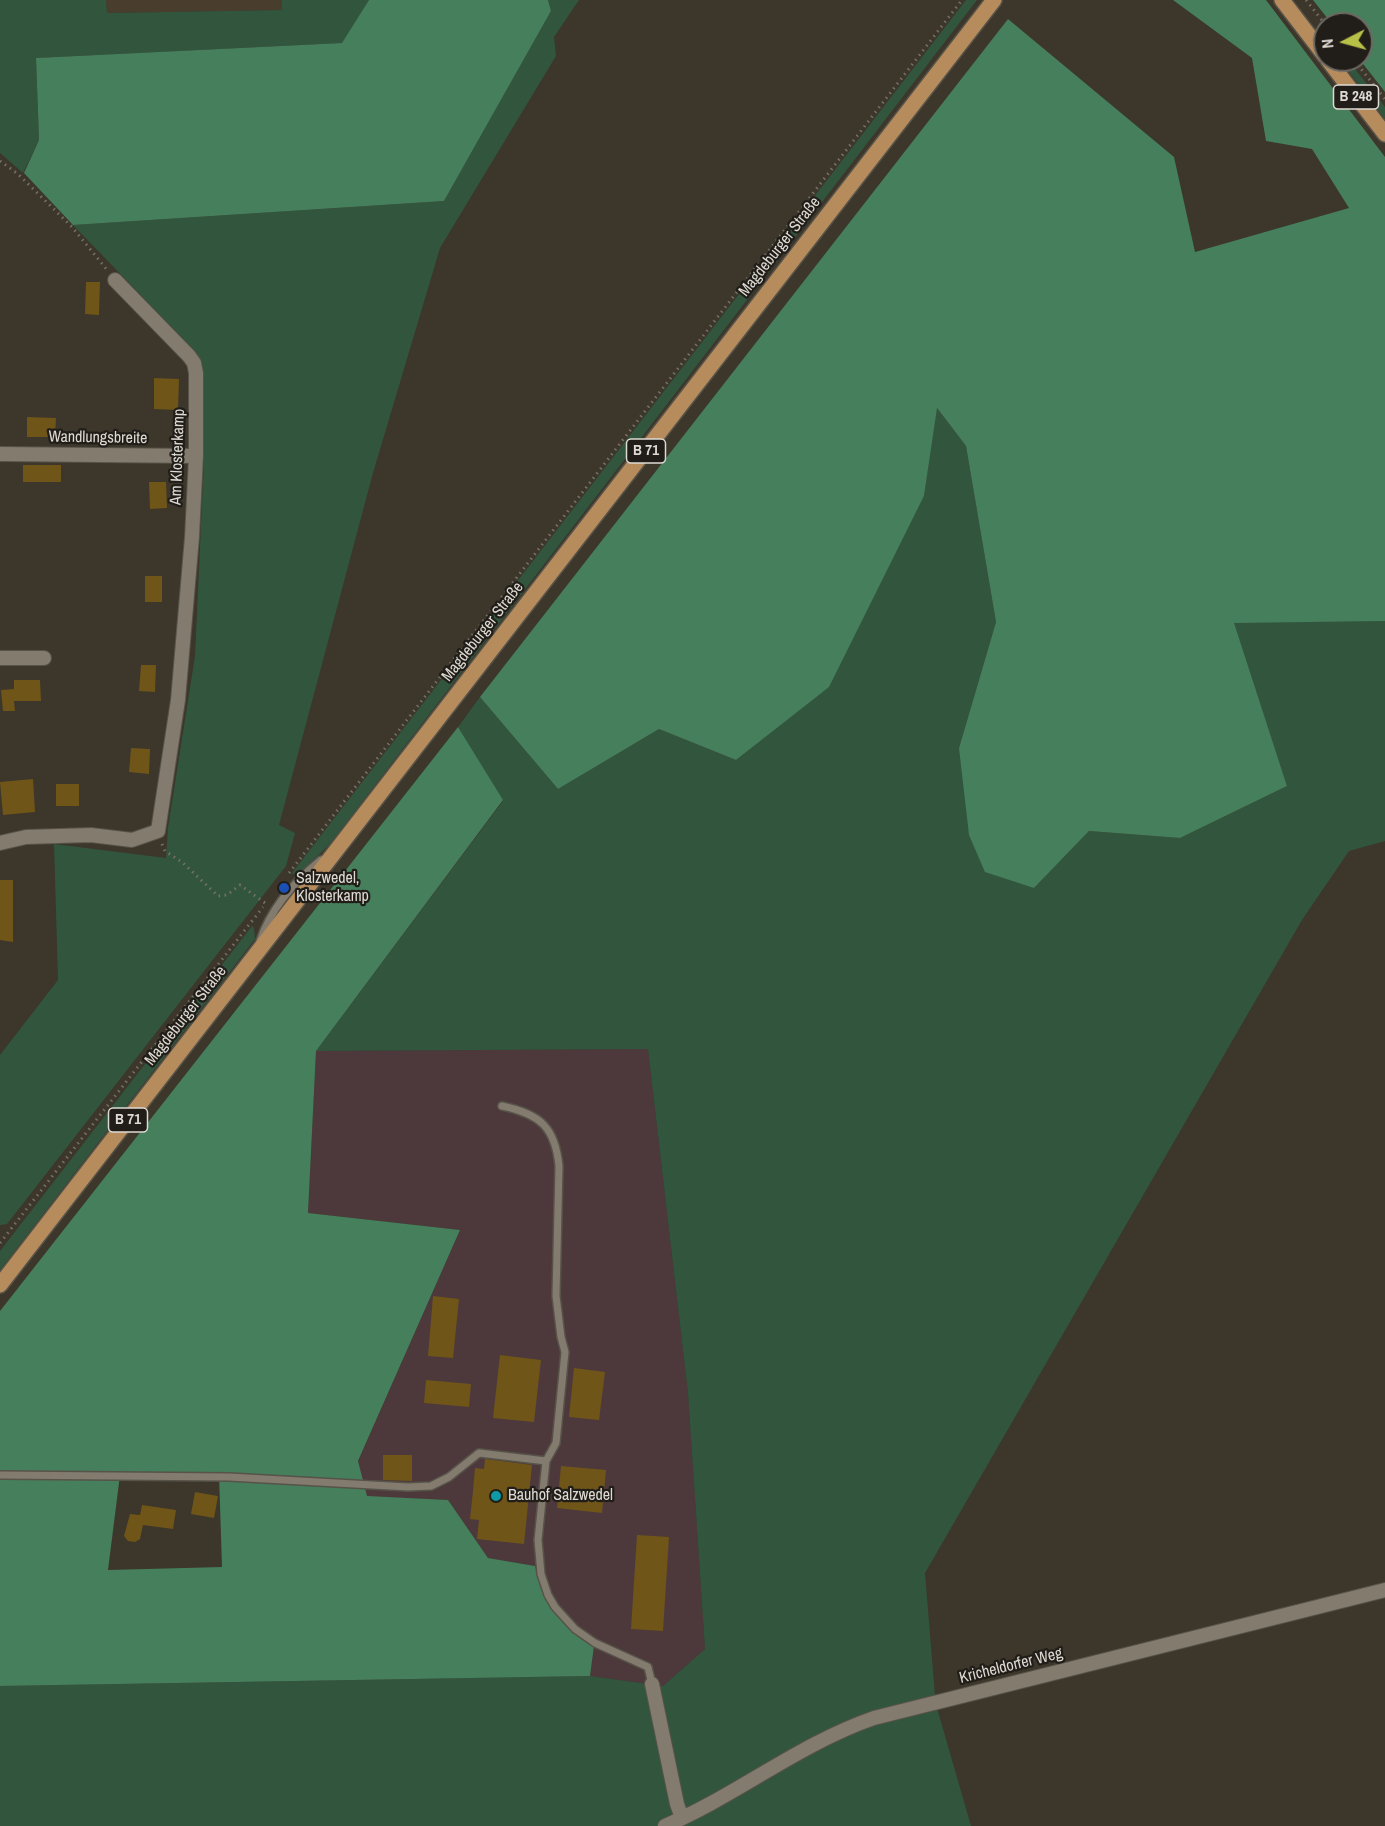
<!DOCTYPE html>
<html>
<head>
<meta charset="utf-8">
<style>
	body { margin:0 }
	#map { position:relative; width:1385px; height:1826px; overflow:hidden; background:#3c362b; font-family:"Archivo Narrow",sans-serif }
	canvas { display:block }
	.north { position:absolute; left:1313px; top:12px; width:60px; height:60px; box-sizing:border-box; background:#211e19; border:2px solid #6d6963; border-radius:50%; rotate:264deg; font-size:16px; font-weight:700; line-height:24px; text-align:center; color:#dedad3 }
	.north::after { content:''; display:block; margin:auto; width:21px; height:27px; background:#b7c147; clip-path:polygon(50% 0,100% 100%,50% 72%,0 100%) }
</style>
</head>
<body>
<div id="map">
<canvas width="1385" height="1826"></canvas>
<div class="north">N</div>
</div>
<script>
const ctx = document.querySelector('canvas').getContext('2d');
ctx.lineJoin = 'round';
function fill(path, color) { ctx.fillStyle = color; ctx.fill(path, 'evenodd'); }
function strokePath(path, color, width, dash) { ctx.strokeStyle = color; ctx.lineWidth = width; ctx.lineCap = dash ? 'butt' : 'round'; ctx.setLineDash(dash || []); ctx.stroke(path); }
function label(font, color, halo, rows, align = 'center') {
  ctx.font = font + ' "Archivo Narrow",sans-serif'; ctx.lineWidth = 4.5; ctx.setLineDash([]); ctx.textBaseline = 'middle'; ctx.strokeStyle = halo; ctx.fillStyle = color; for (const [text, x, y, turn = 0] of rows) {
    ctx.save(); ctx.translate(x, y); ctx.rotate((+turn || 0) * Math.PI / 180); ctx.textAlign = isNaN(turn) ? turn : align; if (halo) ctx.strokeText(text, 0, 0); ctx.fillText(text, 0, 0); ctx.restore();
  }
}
const commercial = new Path2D(`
	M 106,0 L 282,0 L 283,10 L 107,13 Z`);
const industrial = new Path2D(`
	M 648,1049 L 688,1393 L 705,1649 L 663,1686 L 590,1676 L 594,1646 L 571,1629 L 552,1610 L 540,1584 L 535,1566 L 488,1558 L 448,1500 L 367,1497 L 358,1462 L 460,1230 L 308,1213 L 316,1051 Z`);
const green = new Path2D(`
	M 0,0 L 106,0 L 107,13 L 282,10 L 282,0 L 369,0 L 343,43 L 36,58 L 39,140 L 23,173 L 0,153 Z
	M 548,0 L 579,0 L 554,37 L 556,56 L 440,248 L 373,473 L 279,825 L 295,833 L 286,866 L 7,1224 L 0,1225 L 0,1055 L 58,980 L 54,844 L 166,858 L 168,828 L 195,656 L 204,460 L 202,374 L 195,351 L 73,225 L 444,201 L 551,11 Z
	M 966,0 L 977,0 L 329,845 L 296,876 L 292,873 Z
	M 1340,60 L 1348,60 L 1385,107 L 1385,119 Z
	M 936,407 L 966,446 L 996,622 L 959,748 L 1034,888 L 1089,831 L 1180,838 L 1287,786 L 1233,622 L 1385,621 L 1385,841 L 1349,851 L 1302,920 L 925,1573 L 935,1696 L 854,1718 L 820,1734 L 824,1746 L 860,1729 L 937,1708 L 971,1826 L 0,1826 L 0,1686 L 590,1676 L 663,1686 L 705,1649 L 688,1393 L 648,1049 L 316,1051 L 503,801 L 458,727 L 480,697 L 558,789 L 659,729 L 736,760 L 829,686 L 924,496 Z
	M 252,926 L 254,928 L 255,939 L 0,1270 L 0,1251 Z`);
const forest = new Path2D(`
	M 369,0 L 548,0 L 551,11 L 444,201 L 73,225 L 24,173 L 39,140 L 36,58 L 342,43 Z
	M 1173,0 L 1266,0 L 1385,157 L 1385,621 L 1234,623 L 1287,786 L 1180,838 L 1089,831 L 1034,888 L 985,872 L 969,835 L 959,748 L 996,622 L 966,446 L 937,408 L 924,496 L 829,687 L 736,760 L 659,729 L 558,789 L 480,697 L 1008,19 L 1174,157 L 1195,252 L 1349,208 L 1312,149 L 1266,141 L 1252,58 Z
	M 1313,0 L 1385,0 L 1385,92 L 1360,60 L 1361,24 L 1332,24 Z
	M 458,727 L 503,800 L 316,1051 L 308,1213 L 460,1230 L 358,1461 L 367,1496 L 448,1500 L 488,1558 L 535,1566 C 546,1607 560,1621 594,1646 L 590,1676 L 0,1686 L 0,1311 ZM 219,1474 L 222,1567 L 108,1570 L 120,1475 Z`);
const building = new Path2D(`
	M 86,282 L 100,282 L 99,315 L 85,314 Z
	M 154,378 L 179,379 L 178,410 L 154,409 Z
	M 27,417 L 56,418 L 55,437 L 27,437 Z
	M 23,465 L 61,465 L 61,482 L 23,482 Z
	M 149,482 L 166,482 L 167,508 L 150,509 Z
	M 145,576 L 162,576 L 162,602 L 145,602 Z
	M 141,665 L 156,665 L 155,692 L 139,691 Z
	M 14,680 L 40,680 L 41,701 L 14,701 L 15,711 L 3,711 L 1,690 L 14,689 Z
	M 131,748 L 150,749 L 149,774 L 129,772 Z
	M 33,779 L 35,812 L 3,815 L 0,782 Z
	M 56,784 L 79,784 L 79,806 L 56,806 Z
	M 0,880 L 13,880 L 13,942 L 0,940 Z
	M 433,1296 L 459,1299 L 453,1358 L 428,1356 Z
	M 500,1355 L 541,1360 L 534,1422 L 493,1418 Z
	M 574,1368 L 605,1372 L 599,1420 L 569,1417 Z
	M 426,1380 L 471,1384 L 469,1407 L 424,1403 Z
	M 383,1455 L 412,1455 L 412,1481 L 383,1480 Z
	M 485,1459 L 532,1465 L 524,1544 L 477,1539 L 479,1520 L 470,1519 L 473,1491 L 475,1468 L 484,1469 Z
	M 561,1466 L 606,1470 L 602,1513 L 557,1508 Z
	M 195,1492 L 218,1496 L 214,1518 L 191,1514 Z
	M 142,1505 L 176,1510 L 173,1529 L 143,1525 L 140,1539 L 135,1542 L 128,1541 L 124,1536 L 130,1514 L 140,1515 Z
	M 637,1535 L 669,1537 L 663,1631 L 631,1629 Z`);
const path = new Path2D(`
	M 1306,0 L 1325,24
	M 1354,60 L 1385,99
	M 0,161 L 18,174 L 72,227 L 108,271
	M 162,844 L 165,851 L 182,862 L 218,896 L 227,895 L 240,885 L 265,903
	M 289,873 L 962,0
	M 0,1243 L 263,907`);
const lane = new Path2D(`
	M 260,941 C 271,908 295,881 321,860
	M 502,1106 C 540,1114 555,1127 559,1166 L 556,1296 L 561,1337 L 565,1352 L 556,1443 L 546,1461 L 538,1540 L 541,1574 L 548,1595 L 555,1607 L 575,1629 L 595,1643 L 648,1667 L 652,1684
	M 0,1475 L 229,1477 L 408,1487 L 431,1486 L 449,1477 L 479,1453 L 546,1461`);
const street = new Path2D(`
	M 0,454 L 196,456
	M 0,658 L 44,658
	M 0,843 L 26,837 L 91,835 L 132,840 L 158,831 L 178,700 L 192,537 L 196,456 L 196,373 L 194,363 L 189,356 L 115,280
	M 652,1684 L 677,1804 L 682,1818
	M 665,1826 C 737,1795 799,1744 874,1718 L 1385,1590`);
const primary = new Path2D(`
	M 1282,0 L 1325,56
	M 1328,60 L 1385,134
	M 0,1285 L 994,0`);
const markers = [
	[284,888,6,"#1a4fb4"],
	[496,1496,6,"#0f9aa8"]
];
const shields = [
	[1356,97,45],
	[646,451,39],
	[128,1120,39]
];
const shieldNames = [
	["B 248",1356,97],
	["B 71",646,451],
	["B 71",128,1120]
];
const streetNames = [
	["Magdeburger Straße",780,247,-52],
	["Wandlungsbreite",98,438,1],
	["Am Klosterkamp",178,457,-88],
	["Magdeburger Straße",483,632,-52],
	["Magdeburger Straße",186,1016,-52],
	["Kricheldorfer Weg",1011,1666,-14]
];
const poiNames = [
	["Salzwedel,",296,879],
	["Klosterkamp",296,897],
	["Bauhof Salzwedel",508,1496]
];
fill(commercial, '#493d2d');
fill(industrial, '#4d393c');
fill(green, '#32553e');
fill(forest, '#467f5b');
fill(building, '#6f5518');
strokePath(lane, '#575349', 10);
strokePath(street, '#575349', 16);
strokePath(primary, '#575349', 18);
strokePath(path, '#767167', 3, [1.5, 4.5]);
strokePath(lane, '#827b6e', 7);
strokePath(street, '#827b6e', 14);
strokePath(primary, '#b78c5c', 15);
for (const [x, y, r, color] of markers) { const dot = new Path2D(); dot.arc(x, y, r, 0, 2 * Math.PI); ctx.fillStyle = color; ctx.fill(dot); strokePath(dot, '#211e19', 2); }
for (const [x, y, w] of shields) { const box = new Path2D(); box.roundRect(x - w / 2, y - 12, w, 24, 4.5); ctx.fillStyle = '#211e19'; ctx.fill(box); strokePath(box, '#dedad3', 1.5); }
label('bold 15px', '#dedad3', null, shieldNames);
label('16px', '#dedad3', '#211e19', streetNames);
label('16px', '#dedad3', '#211e19', poiNames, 'left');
</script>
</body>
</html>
